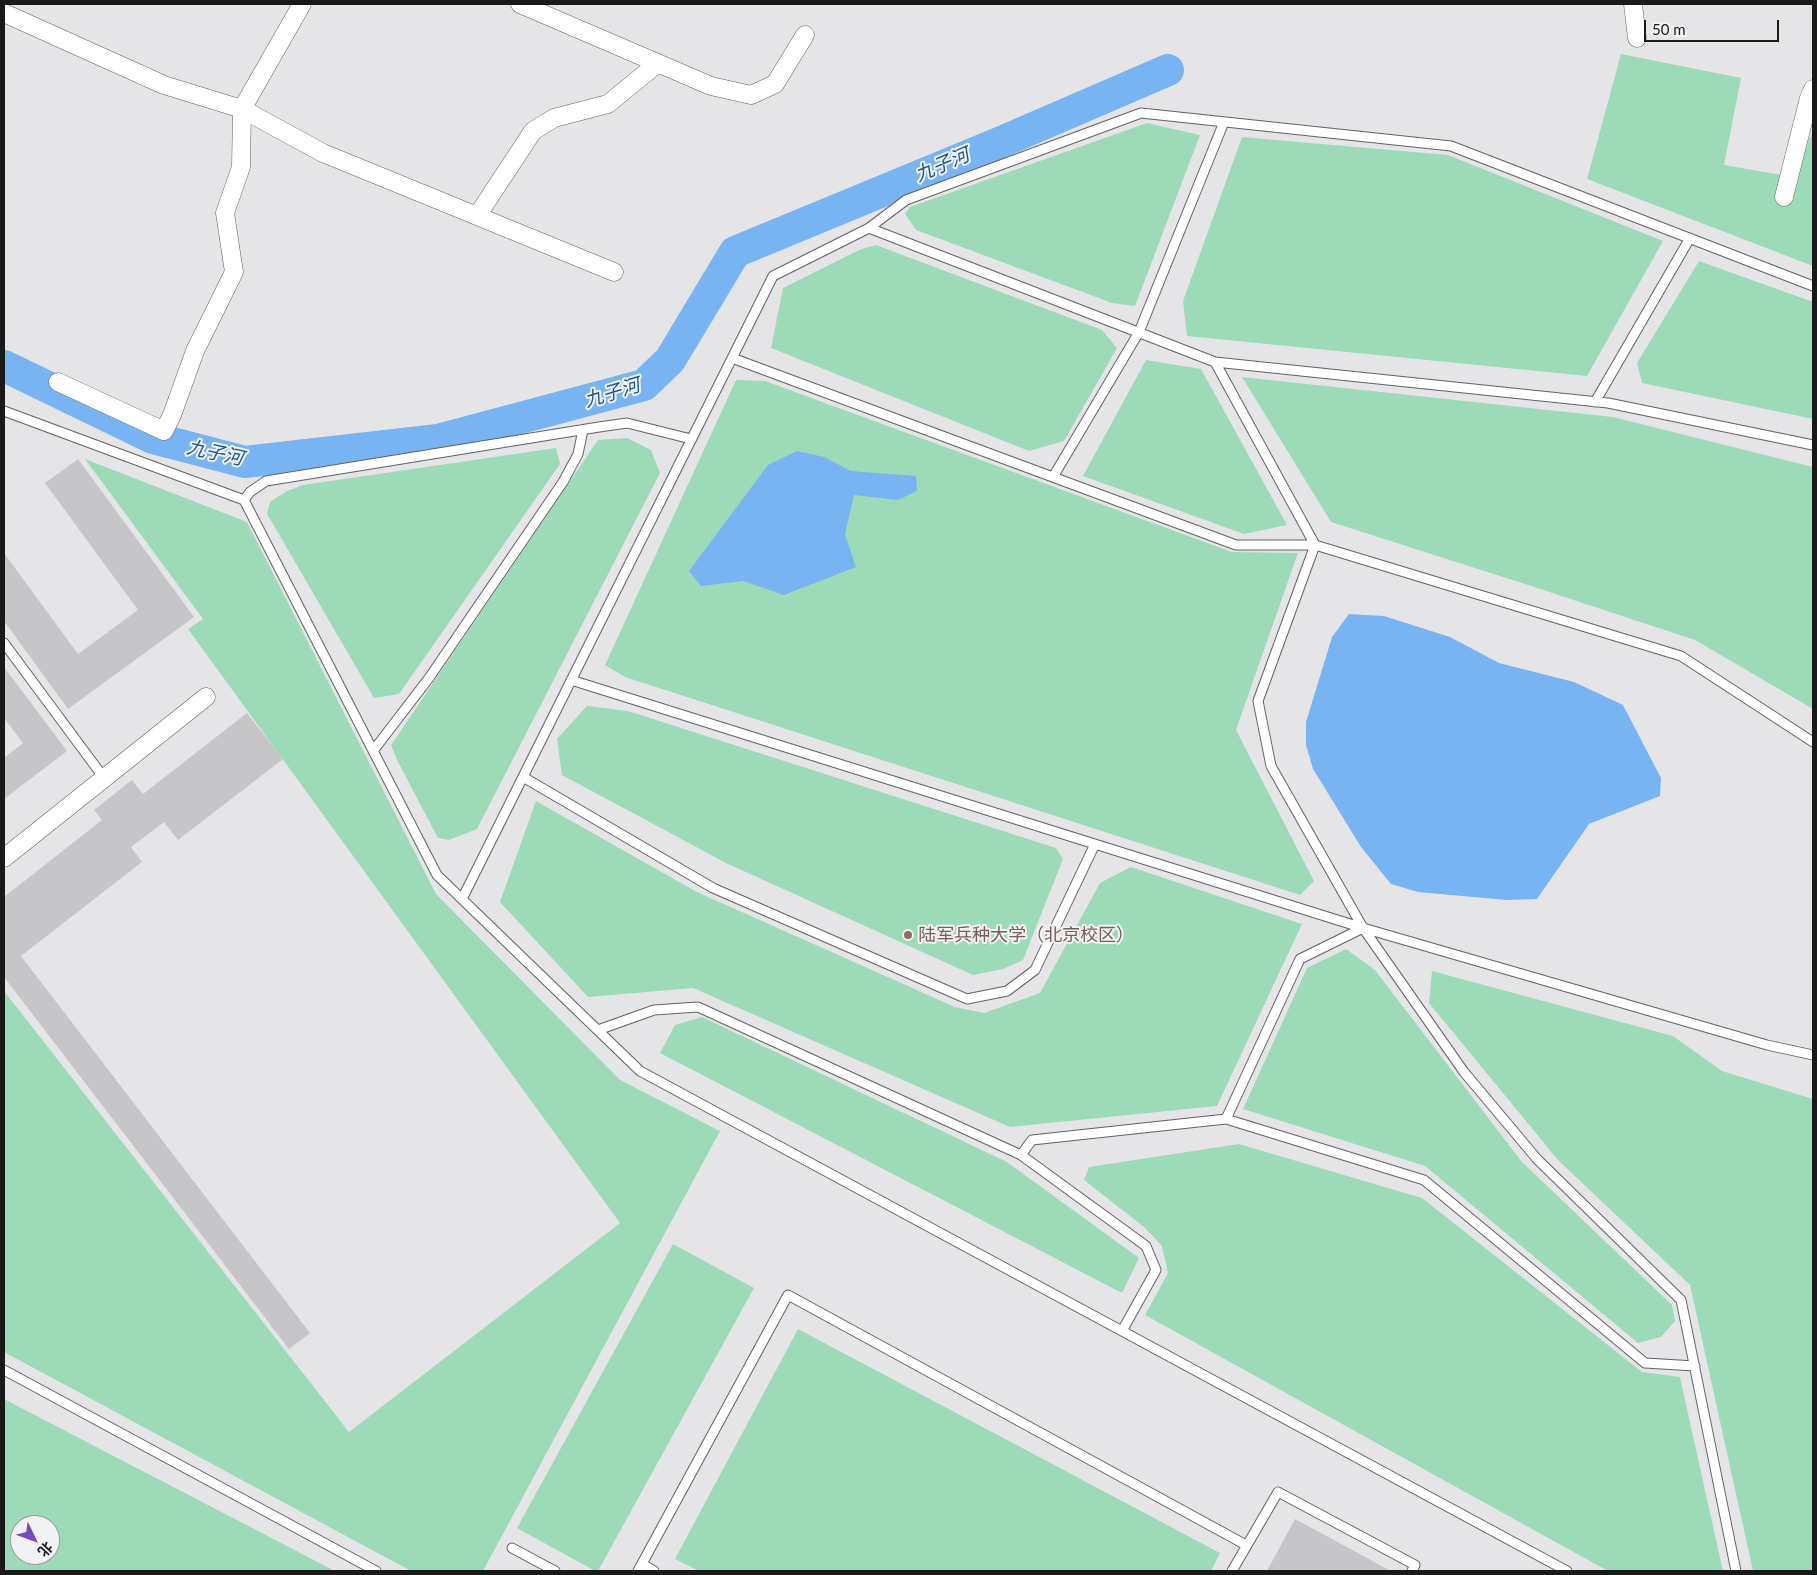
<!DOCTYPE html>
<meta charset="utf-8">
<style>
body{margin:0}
#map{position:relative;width:1817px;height:1575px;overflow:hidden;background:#e5e5e8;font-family:Lato,"Noto Sans SC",sans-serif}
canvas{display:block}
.frame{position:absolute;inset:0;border:5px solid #19191a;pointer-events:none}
.north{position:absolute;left:10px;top:1515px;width:50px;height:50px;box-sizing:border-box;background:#f2f2f5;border:1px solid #9b9b9d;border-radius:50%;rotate:132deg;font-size:14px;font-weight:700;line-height:20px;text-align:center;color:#19191a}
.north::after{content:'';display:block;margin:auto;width:18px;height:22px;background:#734ac3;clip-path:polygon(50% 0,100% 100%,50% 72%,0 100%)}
.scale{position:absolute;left:1644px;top:20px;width:135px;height:22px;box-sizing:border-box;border:2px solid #19191a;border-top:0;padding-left:6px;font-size:15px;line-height:18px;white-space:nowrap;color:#19191a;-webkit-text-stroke:4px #f2f2f5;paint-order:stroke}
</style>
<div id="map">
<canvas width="1817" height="1575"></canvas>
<div class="frame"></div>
<div class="north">北</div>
<div class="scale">50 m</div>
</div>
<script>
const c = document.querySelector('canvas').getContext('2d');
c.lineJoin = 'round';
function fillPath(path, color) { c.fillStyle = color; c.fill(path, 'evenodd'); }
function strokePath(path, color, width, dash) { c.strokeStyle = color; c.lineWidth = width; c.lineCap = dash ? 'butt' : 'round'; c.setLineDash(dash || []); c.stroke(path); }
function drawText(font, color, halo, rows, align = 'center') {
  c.font = font + ' Lato,"Noto Sans SC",sans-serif'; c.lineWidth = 4; c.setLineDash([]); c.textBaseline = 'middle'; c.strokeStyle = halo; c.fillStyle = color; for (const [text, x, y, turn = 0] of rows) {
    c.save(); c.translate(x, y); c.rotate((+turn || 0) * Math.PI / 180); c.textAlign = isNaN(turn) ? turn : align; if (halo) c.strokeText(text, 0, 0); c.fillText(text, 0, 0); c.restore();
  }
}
fillPath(new Path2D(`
 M1621,54L1741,78L1724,165L1788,176L1813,132V266L1587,179Z
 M1147,123L1200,135L1135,306L1112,303L916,230L905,214L910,207Z
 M1242,137L1448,155L1663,241L1587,376L1187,336L1183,301Z
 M876,245L1102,330L1117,348L1064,441L1029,451L771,348L783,288L859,250Z
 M1699,261L1813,302V419L1642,383L1637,363Z
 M1146,360L1201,369L1287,525L1244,534L1083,476Z
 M1242,377L1613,417L1813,467V709L1695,640L1525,584L1331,522Z
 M736,380L765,381L1232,552L1298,553L1236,730L1314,881L1300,895L625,677L605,665Z
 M627,438L651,450L660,473L477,829L449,840L438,838L397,760L391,745L598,440Z
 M556,448L560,464L399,694L374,698L273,524L267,514L270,502L287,491L303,485Z
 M85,459L247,522L436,894L620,1080L720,1131L483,1571H411L4,1352V991L349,1432L620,1223L188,629L203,619Z
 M587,706L628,711L1056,848L1063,859L1023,960L1003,969L973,975L726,863L562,775L557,739Z
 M536,801L697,892L955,1007L984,1013L1040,993L1100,883L1131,867L1302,924L1217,1106L1010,1127L693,988L588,997L500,902Z
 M1346,949L1375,970L1522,1162L1672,1305L1675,1321L1661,1337L1638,1343L1425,1166L1243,1109L1307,968Z
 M1432,971L1673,1036L1722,1071L1813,1099V1571H1753L1690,1285L1558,1160L1429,1003Z
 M702,1017L1007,1162L1139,1258L1122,1293L660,1053L675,1025Z
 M1239,1144L1422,1198L1642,1372L1680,1377L1723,1571H1608L1145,1315L1168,1273L1162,1246L1144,1227L1084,1180L1089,1167Z
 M673,1244L754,1288L598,1571H595L517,1528Z
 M798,1329L1220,1553L1211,1571H699L675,1559Z
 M4,1399L335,1571H4ZM20,1525H50V1555H20Z`), '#9ddbb8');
fillPath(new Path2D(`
 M797,451L824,457L851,471L916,476L917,491L898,500L854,495L845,534L856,567L784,595L743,581L701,586L689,571L768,465Z
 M1349,614L1384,616L1450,637L1499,663L1574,682L1623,705L1661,778L1660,796L1589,824L1537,899L1507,900L1418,892L1391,884L1361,847L1313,769L1306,745V722L1332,637Z`), '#78b4f2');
strokePath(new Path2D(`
 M4,366L153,438L245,462L438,440L644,385L670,360L735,252L999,143L1168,70`), '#78b4f2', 32);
fillPath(new Path2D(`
 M78,459L194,617L68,709L4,621V553L78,654L138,610L45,483Z
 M4,667L67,751L4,799V758L23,743L4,718Z
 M247,713L283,759L178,840L164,822L131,847L142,862L21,956L310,1333L289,1349L4,977V897L102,820L94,810L132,780L143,794Z
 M1295,1519L1391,1571H1267Z`), '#c6c6c9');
const service = new Path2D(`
 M869,228L1215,362L1608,403L1813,445
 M732,358L1236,545H1315L1681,656L1813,742
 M1215,362L1315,545L1258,701L1271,766L1363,928L1464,1072L1537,1159L1681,1300L1736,1571
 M1595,402L1690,238
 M4,411L244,500L437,875L640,1071L1567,1571
 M1053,477L1139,332L1224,122
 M244,500L250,492L266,481L599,427L627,423L691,439
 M4,643L104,778
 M571,680L1363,928L1767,1045L1813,1055
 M373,751L429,678L563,482L578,454L583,430
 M523,777L713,888L967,999L1007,991L1035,970L1095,844
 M462,899L773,276L869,228L906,200L1141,113L1451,146L1813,286
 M598,1030L654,1010L698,1007L1021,1155L1146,1246L1156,1270L1122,1331
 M1226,1119L1300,959L1363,928
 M1021,1155L1032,1140L1226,1119L1424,1180L1645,1363L1695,1366
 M4,1370L376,1571
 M512,1548L555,1571
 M642,1564L654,1571
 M638,1571L788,1295L1246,1545
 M1232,1571L1278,1492L1415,1565L1412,1571`);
const minor = new Path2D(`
 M520,4L711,86L751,95L775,84L805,35
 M1633,4L1637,38
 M4,13L164,85L242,109L323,153L614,272
 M1784,197L1809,98L1813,89
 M477,216L533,131L554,118L608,104L658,63
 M58,382L164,431L172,415L195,351L234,272L225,213L241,167L242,109L302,4
 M4,858L206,697`);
strokePath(service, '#626265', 11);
strokePath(minor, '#626265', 19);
strokePath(service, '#fff', 9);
strokePath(minor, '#fff', 18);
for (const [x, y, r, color] of [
 [908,935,5,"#8d6e63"]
]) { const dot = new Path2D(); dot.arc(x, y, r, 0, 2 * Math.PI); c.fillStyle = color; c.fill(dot); strokePath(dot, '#f2f2f5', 2); }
drawText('18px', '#785e54', '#f2f2f5', [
 ["陆军兵种大学（北京校区）",918,935]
], 'left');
drawText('italic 19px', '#18568f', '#f2f2f5', [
 ["九子河",942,165,-23],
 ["九子河",612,393,-17],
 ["九子河",215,453,12]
]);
</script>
